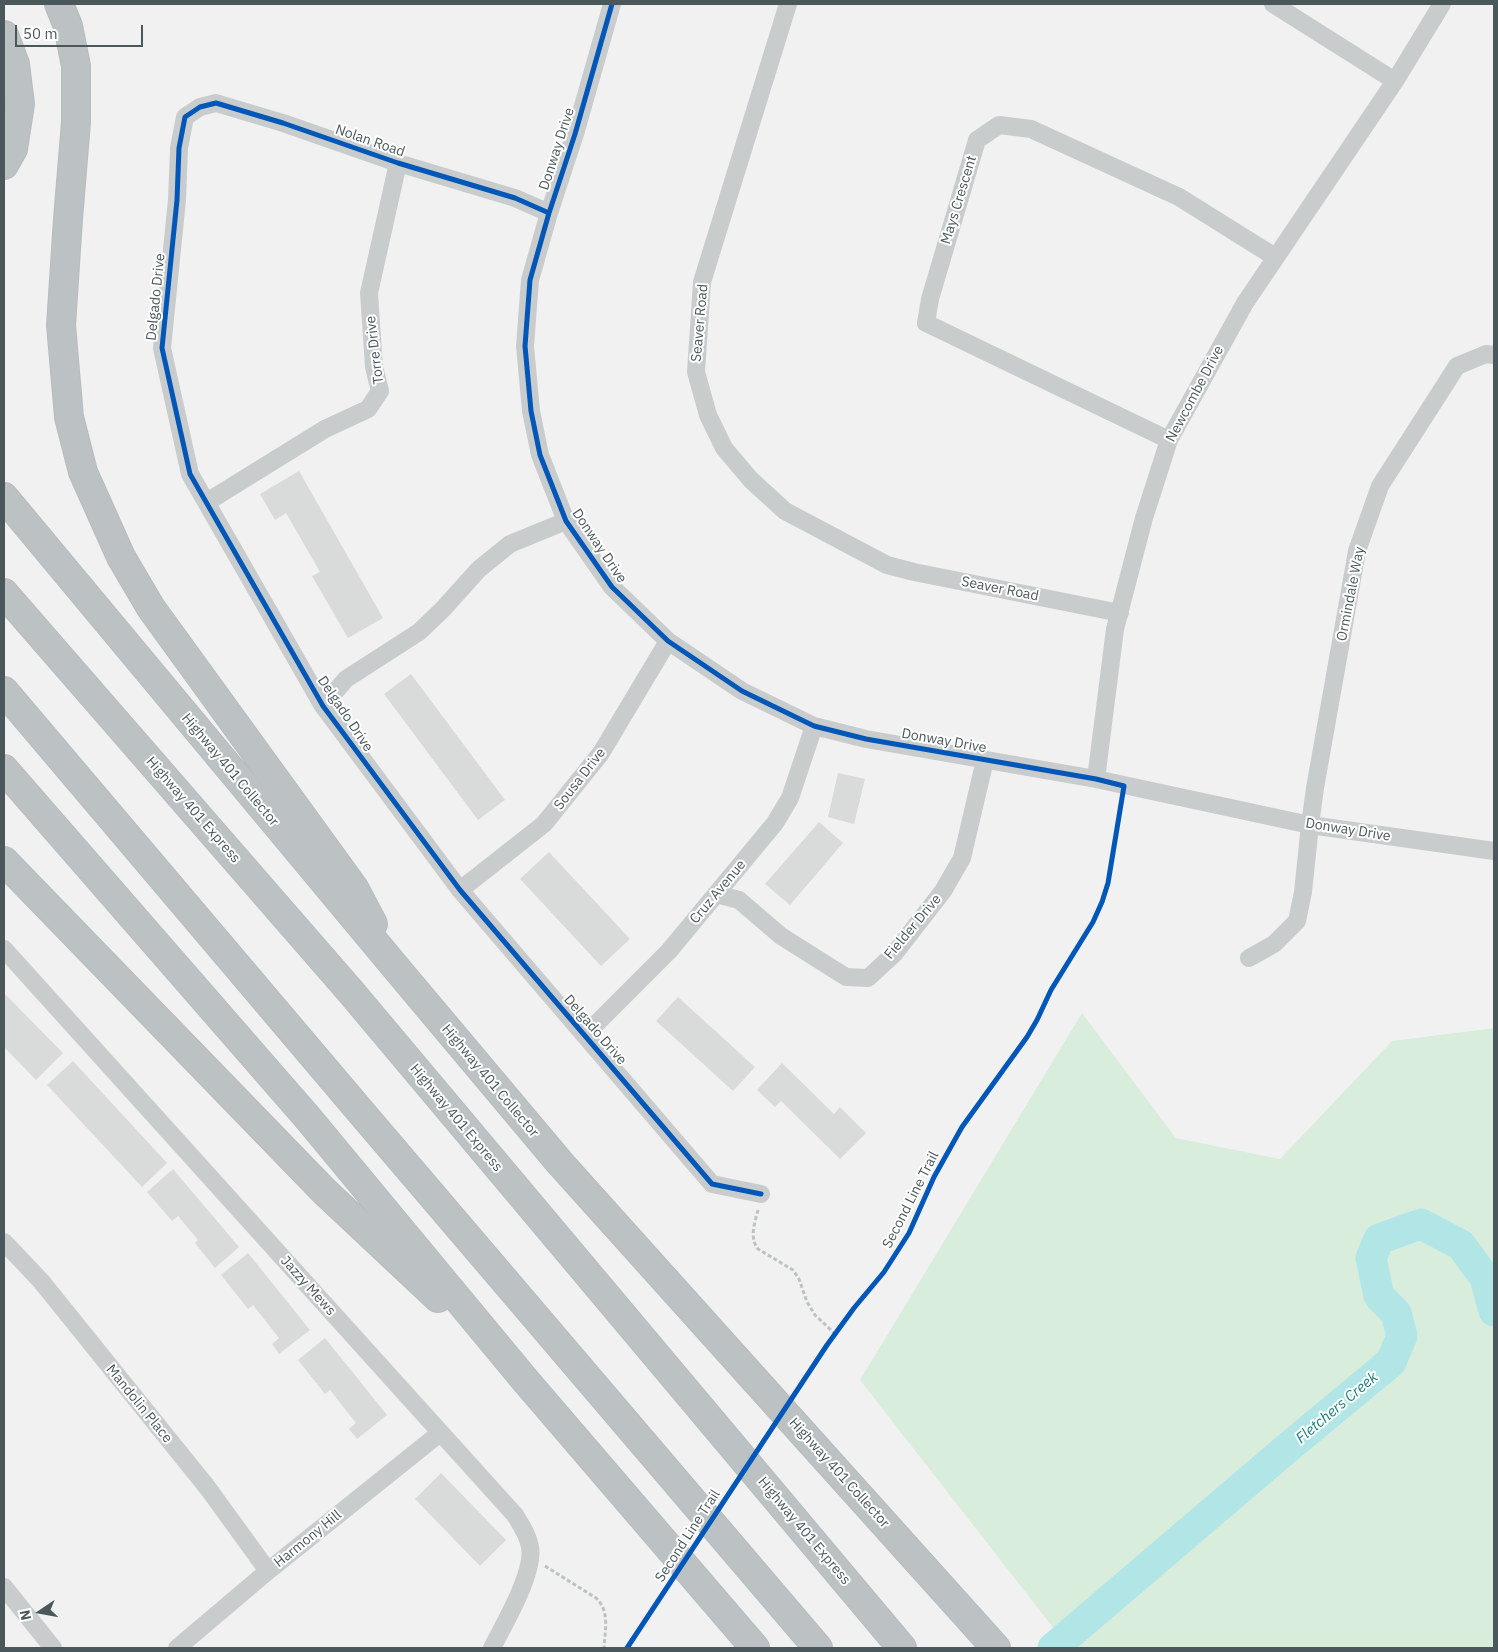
<!DOCTYPE html>
<style>
body{margin:0}
#map{position:relative;width:1498px;height:1652px;overflow:hidden;background:#f2f1f1;font-family:"IBM Plex Sans",sans-serif}
canvas{display:block}
.frame{position:absolute;inset:0;border:5px solid #4a575b;pointer-events:none}
.north{position:absolute;left:15px;top:1587px;width:50px;height:50px;-webkit-text-stroke:4px #fff;paint-order:stroke;rotate:258deg;font-size:14px;font-weight:700;line-height:20px;text-align:center;color:#4a575b}
.north::after{content:'';display:block;margin:auto;width:18px;height:22px;background:#4a575b;clip-path:polygon(50% 0,100% 100%,50% 72%,0 100%)}
.scale{position:absolute;left:15px;top:25px;width:128px;height:22px;box-sizing:border-box;border:2px solid #4a575b;border-top:0;padding-left:6px;font-size:15px;line-height:18px;white-space:nowrap;color:#4a575b;-webkit-text-stroke:4px #fff;paint-order:stroke}
</style>
<div id="map">
<canvas width="1498" height="1652"></canvas>
<div class="frame"></div>
<div class="north">N</div>
<div class="scale">50 m</div>
</div>
<script>
const c = document.querySelector('canvas').getContext('2d');
c.lineJoin = 'round';
function fillPath(path, color) { c.fillStyle = color; c.fill(path, 'evenodd'); }
function strokePath(path, color, width, dash) { c.strokeStyle = color; c.lineWidth = width; c.lineCap = dash ? 'butt' : 'round'; c.setLineDash(dash || []); c.stroke(path); }
function drawText(font, color, halo, rows, align = 'center') {
  c.font = font + ' "IBM Plex Sans",sans-serif'; c.lineWidth = 4; c.setLineDash([]); c.textBaseline = 'middle'; c.strokeStyle = halo; c.fillStyle = color; for (const [text, x, y, turn = 0] of rows) {
    c.save(); c.translate(x, y); c.rotate((+turn || 0) * Math.PI / 180); c.textAlign = isNaN(turn) ? turn : align; if (halo) c.strokeText(text, 0, 0); c.fillText(text, 0, 0); c.restore();
  }
}
fillPath(new Path2D(`
 M1082,1013L1176,1138L1280,1159L1392,1041L1494,1028V1648H1069L860,1380Z`), '#d9eddd');
strokePath(new Path2D(`
 M1053,1648L1285,1450L1391,1362L1402,1336L1396,1313L1379,1296L1371,1258L1379,1239L1421,1224L1461,1245L1485,1278L1494,1311`), '#b2e6e6', 31);
fillPath(new Path2D(`
 M299,471L383,618L348,638L312,576L320,572L286,513L275,520L260,494Z
 M411,674L505,800L478,820L384,694Z
 M838,773L865,779L854,824L828,817Z
 M819,822L843,843L790,905L765,884Z
 M549,852L630,939L601,966L520,879Z
 M6,995L63,1053L36,1080L4,1047V997Z
 M678,997L755,1067L733,1091L656,1021Z
 M73,1061L167,1163L142,1187L47,1085Z
 M782,1063L834,1114L840,1107L866,1133L840,1159L781,1101L775,1107L757,1090Z
 M173,1169L239,1247L215,1268L195,1243L198,1240L178,1216L172,1221L147,1192Z
 M248,1253L310,1330L279,1354L272,1344L279,1338L253,1305L248,1309L221,1275Z
 M325,1338L387,1415L357,1439L349,1429L356,1423L330,1390L325,1394L298,1360Z
 M441,1473L506,1540L480,1566L415,1499Z`), '#d9dada');
const motorway = new Path2D(`
 M59,4L68,26L76,66V122L68,219L61,325L69,417L83,472L121,557L151,608L354,888L373,924
 M4,35L15,64L20,104L13,149L4,165
 M4,497L397,969L560,1163L996,1648
 M4,593L351,992L902,1648
 M4,691C275,1010 545,1331 818,1648
 M4,769L307,1117L525,1380L755,1648
 M4,861L324,1191L438,1298`);
strokePath(motorway, '#b7bcbf', 30);
strokePath(new Path2D(`
 M758,1210C755,1222 749,1238 758,1249L793,1270L799,1279L807,1302L815,1315L835,1334
 M545,1566L596,1598C610,1611 605,1630 604,1648`), '#bac4bf', 3, [4, 2.5]);
strokePath(new Path2D(`
 M612,4L575,134L549,213L530,280L525,346L531,411L540,455L566,521L612,587L668,641L742,691L814,726L866,739L1096,779L1310,825L1494,851
 M788,4L702,282L696,372L708,415L724,448L751,480L785,511L887,565L914,572L1120,613
 M1273,4L1395,81
 M549,213L515,198L398,163L283,123L216,103L200,107L185,117L179,148L177,200L162,348L190,474L323,706L460,890L712,1184L761,1194
 M1169,440L926,323L930,299L977,140L999,125L1031,129L1179,197L1275,257
 M207,502L325,429L368,409L380,391L374,367L369,293L398,163
 M323,706L346,679L419,632L443,609L479,569L510,544L566,521
 M1096,779L1115,629L1144,518L1169,440L1245,303L1395,81L1442,4
 M460,890L544,824L601,753L668,641
 M716,894L739,900L781,936L846,977L868,978L894,954L943,891L962,858L985,760
 M4,949L515,1515C521,1525 528,1535 530,1547C535,1572 504,1624 492,1648
 M1249,958L1274,944L1297,921L1303,892L1310,825L1315,788L1357,551L1380,486L1457,366L1486,354L1494,355
 M585,1035L669,951L775,823L790,798L814,726
 M4,1242L41,1281L207,1487L268,1571
 M4,1587L53,1648
 M177,1648L268,1571L440,1433`), '#c9cccd', 18);
strokePath(motorway, '#bcc1c4', 28);
strokePath(new Path2D(`
 M612,4L575,134L549,213L530,280L525,346L531,411L540,455L566,521L612,587L668,641L742,691L814,726L866,739L1096,779L1124,786L1108,883L1102,902L1093,922L1051,990L1037,1020L1027,1037L962,1127L934,1177L909,1233L884,1272L854,1308L827,1345L627,1648
 M549,213L515,198L398,163L283,123L216,103L200,107L185,117L179,148L177,200L162,348L190,474L323,706L460,890L712,1184L761,1194`), '#0057b8', 5);
drawText('14px', '#4a575b', '#fff', [
 ["Nolan Road",370,141,19],
 ["Donway Drive",557,149,-72],
 ["Mays Crescent",959,200,-73],
 ["Delgado Drive",156,297,-84],
 ["Seaver Road",700,323,-85],
 ["Torre Drive",375,350,-97],
 ["Newcombe Drive",1195,394,-62],
 ["Donway Drive",599,546,56],
 ["Seaver Road",1000,589,11],
 ["Ormindale Way",1351,594,-79],
 ["Delgado Drive",345,714,56],
 ["Donway Drive",944,741,10],
 ["Highway 401 Collector",230,770,50],
 ["Sousa Drive",580,779,-52],
 ["Highway 401 Express",193,810,49],
 ["Donway Drive",1348,830,9],
 ["Cruz Avenue",718,892,-50],
 ["Fielder Drive",913,927,-50],
 ["Delgado Drive",595,1030,49],
 ["Highway 401 Collector",490,1081,50],
 ["Highway 401 Express",456,1118,50],
 ["Second Line Trail",911,1200,-63],
 ["Jazzy Mews",308,1286,48],
 ["Mandolin Place",139,1404,51],
 ["Highway 401 Collector",839,1473,48],
 ["Highway 401 Express",804,1531,50],
 ["Second Line Trail",688,1536,-57],
 ["Harmony Hill",308,1539,-39]
]);
drawText('italic 15px', '#1b7e7f', '#fff', [
 ["Fletchers Creek",1337,1408,-40]
]);
</script>
